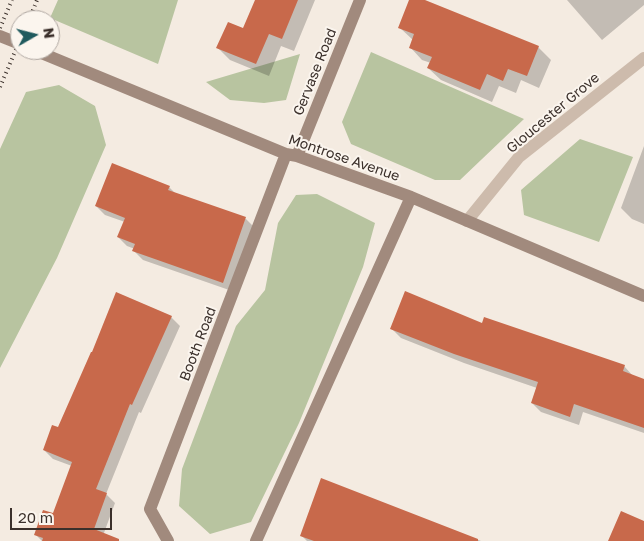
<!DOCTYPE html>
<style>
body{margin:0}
#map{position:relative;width:644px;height:541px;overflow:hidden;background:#f4ebe1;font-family:"Golos Text",sans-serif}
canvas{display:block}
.north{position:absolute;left:10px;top:10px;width:50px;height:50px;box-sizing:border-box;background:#fbf5ee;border:1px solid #aea6a0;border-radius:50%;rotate:82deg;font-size:14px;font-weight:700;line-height:20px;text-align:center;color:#3b302b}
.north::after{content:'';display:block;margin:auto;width:18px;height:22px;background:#1f5a5e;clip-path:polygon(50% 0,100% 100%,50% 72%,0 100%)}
.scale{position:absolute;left:10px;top:508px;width:102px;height:22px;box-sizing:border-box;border:2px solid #3b302b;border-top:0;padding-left:6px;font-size:15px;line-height:18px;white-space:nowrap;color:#3b302b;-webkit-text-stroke:4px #fbf5ee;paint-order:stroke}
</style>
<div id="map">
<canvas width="644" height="541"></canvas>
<div class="north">N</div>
<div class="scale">20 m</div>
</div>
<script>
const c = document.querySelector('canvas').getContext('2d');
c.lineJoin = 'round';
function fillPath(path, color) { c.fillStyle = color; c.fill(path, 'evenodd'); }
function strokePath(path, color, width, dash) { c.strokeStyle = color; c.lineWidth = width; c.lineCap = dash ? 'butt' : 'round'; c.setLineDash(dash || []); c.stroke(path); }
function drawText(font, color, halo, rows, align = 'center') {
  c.font = font + ' "Golos Text",sans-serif'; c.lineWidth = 4; c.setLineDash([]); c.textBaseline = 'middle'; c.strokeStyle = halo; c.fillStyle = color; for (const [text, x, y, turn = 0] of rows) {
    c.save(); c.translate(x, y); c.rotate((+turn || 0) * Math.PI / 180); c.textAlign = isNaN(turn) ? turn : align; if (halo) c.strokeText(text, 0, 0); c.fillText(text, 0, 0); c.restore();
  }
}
fillPath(new Path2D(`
 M58,0H178L158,64L50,18Z
 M371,52L524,119L460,180H435L351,144L342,122Z
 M300,54L286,100L264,103L230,100L206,82Z
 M59,85L95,106L106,145L57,258L0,368V149L26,92Z
 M580,139L633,157L599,242L524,215L521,190Z
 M317,194L375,223L363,267L299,423L251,522L210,534L179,506L182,469L236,326L265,290L278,223L296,195Z`), '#b8c4a0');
fillPath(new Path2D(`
 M256,0H315L294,51L281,46L269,76L230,60L218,48L244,30Z
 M411,0H422L538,47L551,60L539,88L521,80L516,93L499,86L492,102L441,80L428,68L431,63L422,60L410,47L413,40L399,27Z
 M567,0H644V5L602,40Z
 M644,146V224L632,219L621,208Z
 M169,187L176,194L246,219L255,228L232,291L143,260L134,251L135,249L127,246L118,237L125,222L105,215L96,206Z
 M171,317L180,326L141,413L139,412L106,494L115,503L101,541H42L35,534L53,515L72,466L53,459L44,450L58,429Z
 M483,324L624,366L633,376L644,380V433L583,412L579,425L541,412L532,403L537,388L464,363L401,338L392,329Z
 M322,480L481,541H307L301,535Z`), '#0003');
fillPath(new Path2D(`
 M255,0H298L282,39L269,34L256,64L216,48L228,22L243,28Z
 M409,0H425L539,46L527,76L508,69L503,81L487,74L480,90L427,68L432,57L409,48L414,34L398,28Z
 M112,163L170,186L168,190L246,217L223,283L132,251L135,244L117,237L125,218L95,206Z
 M405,291L482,323L484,317L625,365L623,371L644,379V428L574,404L570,417L531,403L538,382L454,354L390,329Z
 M116,292L172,316L132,405L130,404L96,489L107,493L94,529L119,539V541H42L43,538L34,535L43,510L53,513L72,462L43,450L52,425L58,427L91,352H92Z
 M321,478L478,539V541H314L300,536Z
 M621,511L644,521V541H608Z`), '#c8694b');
strokePath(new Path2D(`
 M467,221L519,157L644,58`), '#cdbbac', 12);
strokePath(new Path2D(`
 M0,36L20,44
 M34,50L286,154L297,156L411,197L644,296
 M297,156L360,0
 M168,541L150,509L286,154
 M256,541L411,197`), '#a18a7d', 12);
strokePath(new Path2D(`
 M29,20L37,0
 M0,28L12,0
 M0,87L20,40`), '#3b302b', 4, [1, 4]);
drawText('14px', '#3b302b', '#fbf5ee', [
 ["Gervase Road",315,72,-68],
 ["Gloucester Grove",553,113,-40],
 ["Montrose Avenue",344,158,19],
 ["Booth Road",198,344,-69]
]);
</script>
